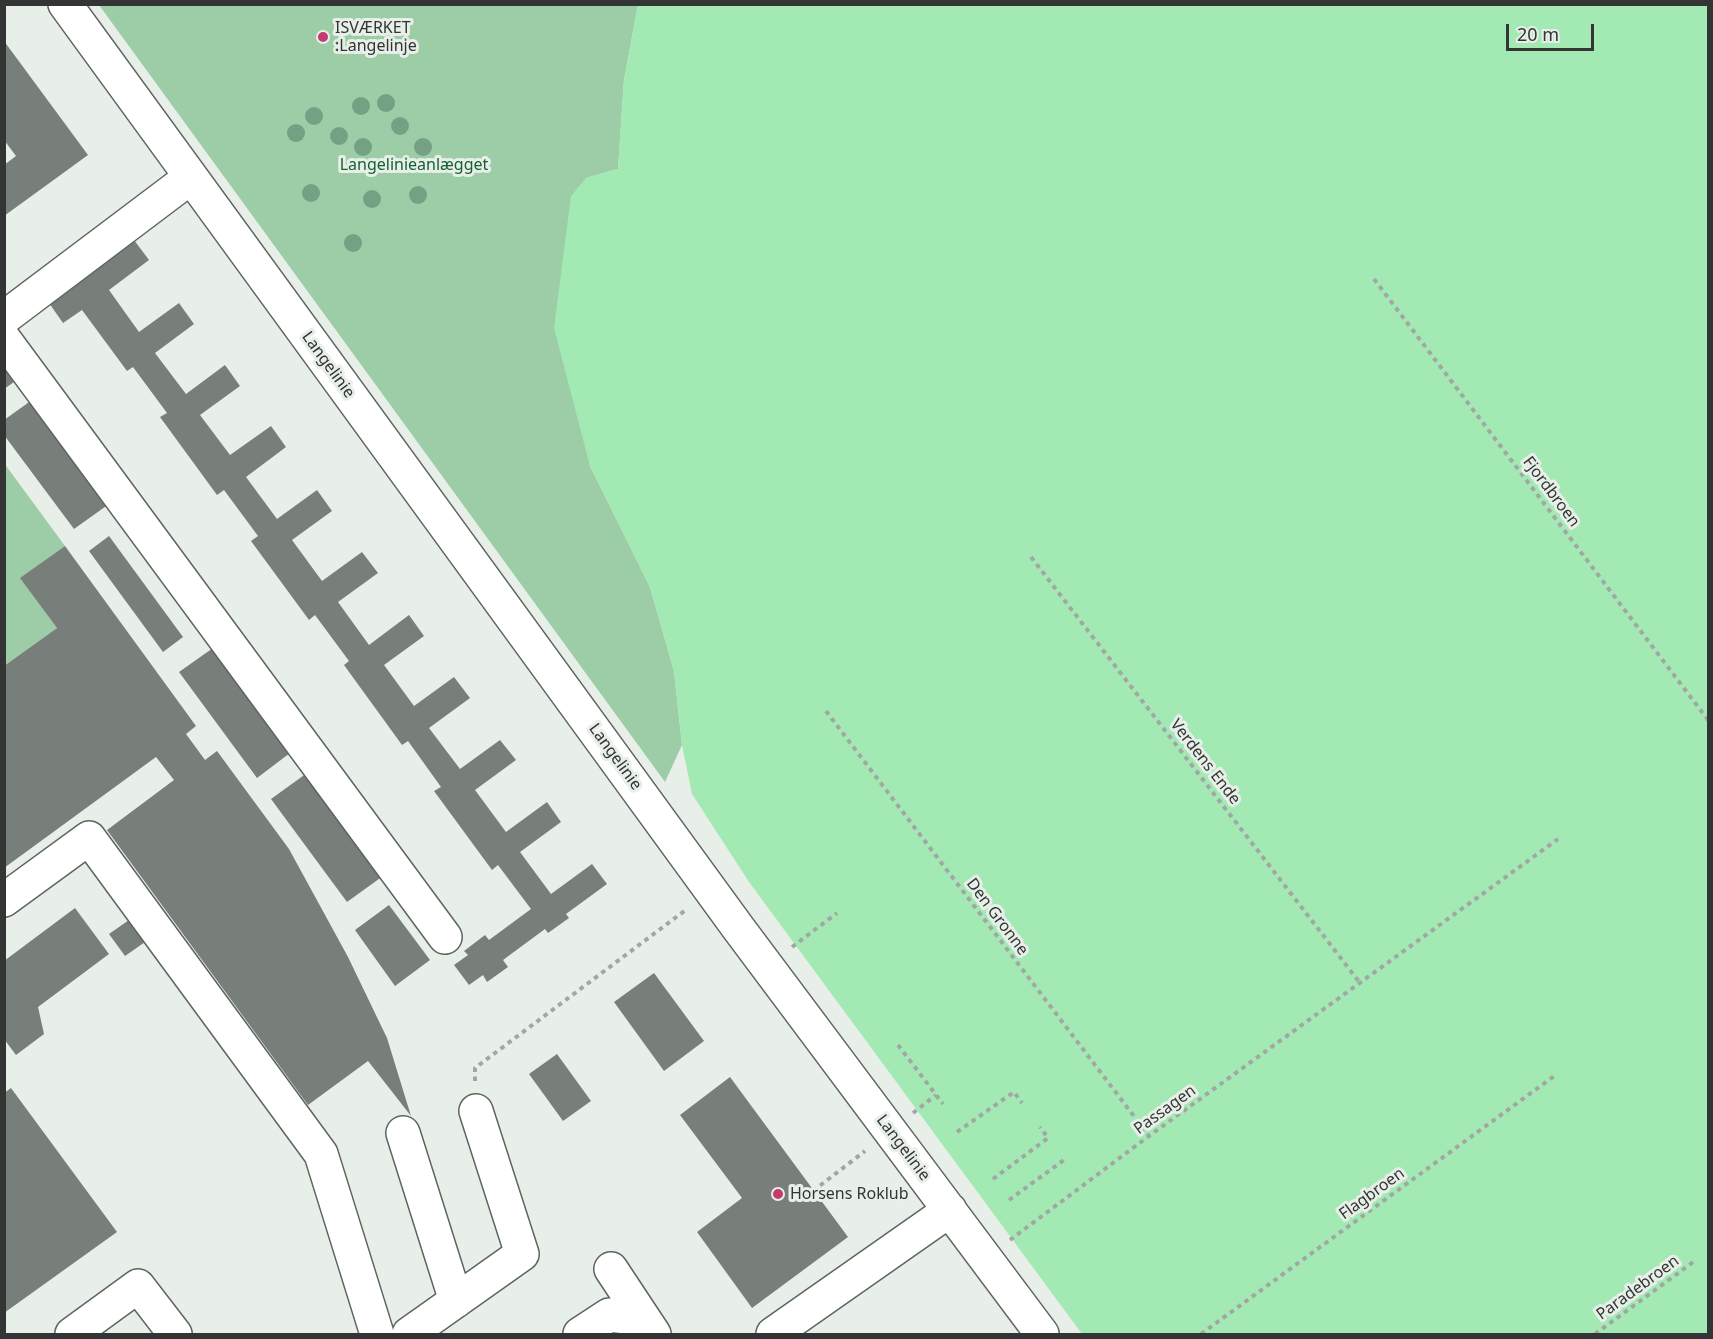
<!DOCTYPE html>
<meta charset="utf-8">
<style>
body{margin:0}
#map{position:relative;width:1713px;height:1339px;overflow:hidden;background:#e8efe9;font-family:"Noto Sans",sans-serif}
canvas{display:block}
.frame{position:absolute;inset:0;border:6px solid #323533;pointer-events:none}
.scale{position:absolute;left:1506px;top:24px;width:88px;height:27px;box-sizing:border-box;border:3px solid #323533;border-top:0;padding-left:8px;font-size:18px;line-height:21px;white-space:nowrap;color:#323533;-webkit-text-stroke:4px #e8efe9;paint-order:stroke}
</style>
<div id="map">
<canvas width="1713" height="1339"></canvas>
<div class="frame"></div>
<div class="scale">20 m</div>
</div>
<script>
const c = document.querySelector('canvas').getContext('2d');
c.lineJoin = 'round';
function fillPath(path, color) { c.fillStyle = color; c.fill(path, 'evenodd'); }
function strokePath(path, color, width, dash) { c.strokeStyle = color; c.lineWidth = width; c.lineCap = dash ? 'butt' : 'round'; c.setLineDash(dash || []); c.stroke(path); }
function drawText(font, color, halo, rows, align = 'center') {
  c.font = font + ' "Noto Sans",sans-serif'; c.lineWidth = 6; c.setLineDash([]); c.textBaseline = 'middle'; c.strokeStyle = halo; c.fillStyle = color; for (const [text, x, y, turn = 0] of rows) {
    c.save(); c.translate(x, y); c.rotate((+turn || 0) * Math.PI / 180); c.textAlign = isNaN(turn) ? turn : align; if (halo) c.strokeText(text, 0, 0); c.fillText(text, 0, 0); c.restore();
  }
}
fillPath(new Path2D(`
 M99,5H638L624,80L618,169L586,178L590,466L650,587L674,671L682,745L665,782Z
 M4,463L65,546L21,578L57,628L4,666Z`), '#9dcda7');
fillPath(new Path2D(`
 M638,5H1708V1334H1082L749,882L692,794L682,745L674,671L650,587L590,466L554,328L571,196L586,178L618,169L624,80Z`), '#a3e9b4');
fillPath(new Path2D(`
 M4,41L88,155L4,216V165L16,156L4,140Z
 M134,240L149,260L109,290L139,332L179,303L194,324L155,353L186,394L225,365L240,386L200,415L230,455L271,426L286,447L246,477L277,519L317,490L332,511L292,540L322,581L362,552L378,573L338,602L369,645L409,615L424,636L384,665L414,706L454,677L470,698L429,728L460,769L500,740L516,760L475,790L506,832L547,802L561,822L520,852L551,894L592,864L607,884L566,914L569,918L548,933L545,929L503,960L508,967L487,982L483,975L469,985L454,965L468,955L464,951L485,935L489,940L531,909L498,865L492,870L434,791L441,787L408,741L402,745L344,665L349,661L315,615L309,620L251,541L258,536L224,490L217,495L160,417L167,413L133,367L127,371L82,310L63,323L49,303Z
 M4,363L17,380L4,389Z
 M32,400L109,504L74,529L4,435V420Z
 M109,536L183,637L163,652L89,551Z
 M65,546L196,726L186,734L205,760L217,751L289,849L348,957L387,1038L411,1116L368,1061L308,1105L107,830L174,780L156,757L4,868V666L57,628L20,578Z
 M213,648L290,753L257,778L179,672Z
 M307,773L383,876L347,902L271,799Z
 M389,905L430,960L395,986L355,930Z
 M75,908L109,954L38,1007L44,1034L16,1055L4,1039V961Z
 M139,913L155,935L125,956L109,934Z
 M654,973L704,1041L664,1071L614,1002Z
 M557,1054L591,1101L563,1121L529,1074Z
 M730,1077L848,1237L752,1308L697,1232L742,1198L680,1115Z
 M11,1088L117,1232L4,1313V1093Z`), '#787e79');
const minor = new Path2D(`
 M65,4L739,929L1042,1334
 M4,318L191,177
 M4,339L445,937
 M4,900L89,838L321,1154L377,1334
 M403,1133L456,1301
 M611,1269L654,1334
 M72,1334L138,1286L175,1334
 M409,1334L522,1254L476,1111
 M580,1334L609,1315L644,1319
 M773,1334L950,1210`);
strokePath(minor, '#5e6460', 36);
strokePath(new Path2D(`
 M1374,279L1708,720
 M1031,557L1360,983
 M826,711L1149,1136
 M792,947L837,913
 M898,1045L943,1104
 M475,1081V1068L687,909
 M913,1113L936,1095
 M957,1132L1014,1092L1022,1103
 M993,1179L1048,1138L1040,1127
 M813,1191L865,1151
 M1009,1200L1064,1160
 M1010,1240L1149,1136L1558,839
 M1201,1334L1557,1074
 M1595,1334L1696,1260`), '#a2a7a3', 4, [4.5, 4.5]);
strokePath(minor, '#fff', 33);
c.fillStyle = '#74a184';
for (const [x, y] of [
 [386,103],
 [361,106],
 [314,116],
 [400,126],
 [296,133],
 [339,136],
 [363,147],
 [423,147],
 [311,193],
 [418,195],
 [372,199],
 [353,243]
]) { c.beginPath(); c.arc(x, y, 9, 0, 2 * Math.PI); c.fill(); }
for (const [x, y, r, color] of [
 [323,37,6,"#c53a70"],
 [778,1194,6,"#c53a70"]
]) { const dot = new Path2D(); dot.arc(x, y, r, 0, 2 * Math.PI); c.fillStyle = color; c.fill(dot); strokePath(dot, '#e8efe9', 2); }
drawText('16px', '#323533', '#e8efe9', [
 ["ISVÆRKET",335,28],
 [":Langelinje",335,46],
 ["Horsens Roklub",790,1194]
], 'left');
drawText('16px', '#156131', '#e8efe9', [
 ["Langelinieanlægget",414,165]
]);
drawText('16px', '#323533', '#e8efe9', [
 ["Langelinie",328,365,54],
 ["Fjordbroen",1551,492,53],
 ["Langelinie",615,757,54],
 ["Verdens Ende",1205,762,52],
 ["Den Gronne",997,917,53],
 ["Passagen",1165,1110,-36],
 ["Langelinie",903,1148,53],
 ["Flagbroen",1372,1194,-36],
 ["Paradebroen",1638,1288,-36]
]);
</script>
